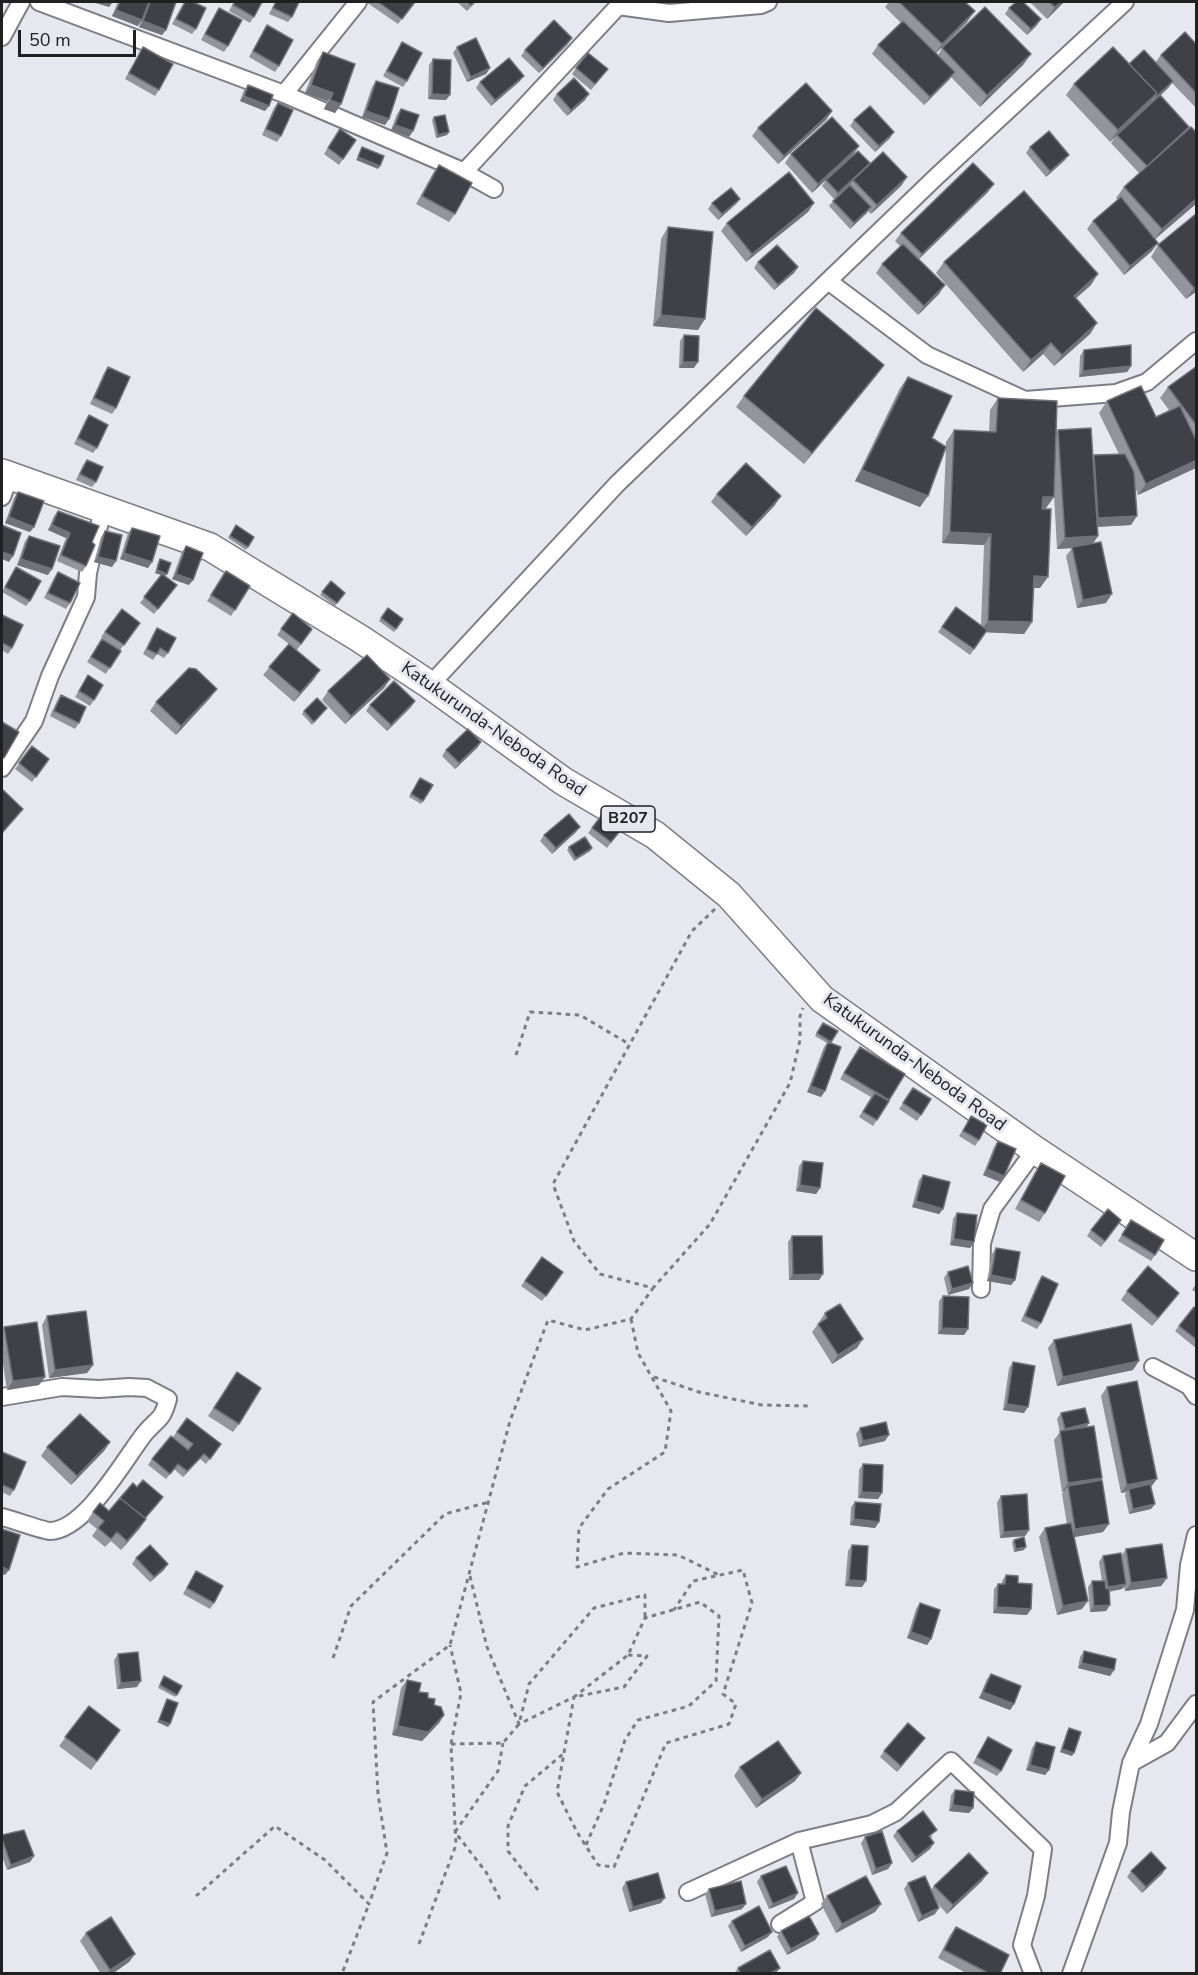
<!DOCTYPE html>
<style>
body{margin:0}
#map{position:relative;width:1198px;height:1975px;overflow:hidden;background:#e7e7f0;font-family:"Nunito Sans",sans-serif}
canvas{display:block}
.frame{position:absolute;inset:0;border:3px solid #202023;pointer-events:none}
.scale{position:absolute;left:18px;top:30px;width:118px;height:27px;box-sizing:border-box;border:3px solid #202023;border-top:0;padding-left:8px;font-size:18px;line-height:21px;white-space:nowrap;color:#202023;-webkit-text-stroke:4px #e7e7f0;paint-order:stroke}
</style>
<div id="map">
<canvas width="1198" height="1975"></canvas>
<div class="frame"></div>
<div class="scale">50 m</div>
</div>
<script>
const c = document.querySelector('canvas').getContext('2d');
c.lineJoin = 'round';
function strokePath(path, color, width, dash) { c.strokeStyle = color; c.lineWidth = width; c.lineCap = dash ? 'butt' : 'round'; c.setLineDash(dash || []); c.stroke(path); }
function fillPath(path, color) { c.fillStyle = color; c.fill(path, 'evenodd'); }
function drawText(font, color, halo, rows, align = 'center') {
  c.font = font + ' "Nunito Sans",sans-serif'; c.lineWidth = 6; c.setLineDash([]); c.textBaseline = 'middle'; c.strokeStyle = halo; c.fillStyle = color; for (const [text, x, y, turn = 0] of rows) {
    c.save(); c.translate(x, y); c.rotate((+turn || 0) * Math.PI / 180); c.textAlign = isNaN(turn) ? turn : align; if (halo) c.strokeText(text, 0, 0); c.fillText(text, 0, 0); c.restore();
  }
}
const minor = new Path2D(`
 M39,2L284,94L460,170L494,189
 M618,6L669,13L761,5L768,2
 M2,37L21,2
 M284,94L358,2
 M464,172L622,2
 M828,281L927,355L1025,400L1116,393L1147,382L1196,341
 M2,497L10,476
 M430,685L617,484L936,177L1125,2
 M2,768L34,721L50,676L86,597L88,573L103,509
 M981,1289L982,1243L992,1209L1035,1150
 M1153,1367L1189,1386L1196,1396
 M2,1397L62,1387L99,1389L129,1387L147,1388L168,1399C162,1421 159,1417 145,1433C125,1458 86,1530 50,1531C44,1531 11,1519 2,1517
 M1131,1763L1167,1743L1196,1704
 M688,1892L799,1841L872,1824L896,1812L951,1761L1043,1849L1036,1896L1022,1945L1033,1974
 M780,1924L815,1902L799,1841
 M1071,1974L1118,1843L1121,1812L1131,1763L1149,1724L1185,1610L1189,1565L1196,1535`);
const primary = new Path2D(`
 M2,473L210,547L359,638L430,685L563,781L655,835L729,895L822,999L1035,1150L1196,1257`);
strokePath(minor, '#7d7d85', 20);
strokePath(primary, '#7d7d85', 30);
strokePath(new Path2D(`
 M715,909L692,931L553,1184L574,1241L600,1274L653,1288L710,1224L790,1083L800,1040V1016L803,1008
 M516,1055L530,1012L580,1015L629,1044
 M631,1319L638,1353L671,1411L665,1452L608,1489L579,1528L577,1567L624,1553L678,1555L719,1575
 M654,1377L699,1392L762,1405L810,1406
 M470,1576L487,1647L519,1724L574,1697L557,1792L577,1832L598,1865L614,1867L666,1743L729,1724L736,1704L723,1694L752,1603L743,1570L693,1581L674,1610
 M628,1655L647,1656L624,1687L574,1697Z
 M333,1658L351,1606L445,1514L489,1502
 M451,1744L503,1743L519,1724L529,1684L594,1608L645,1595V1618
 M586,1845L604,1804L625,1740L638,1720L689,1706L716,1681L719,1616L700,1602L645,1618L628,1655
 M538,1890L508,1851V1826L525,1786L563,1754
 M196,1896L275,1826L325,1860L369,1904L387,1853L378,1794L373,1702L450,1645L510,1421L548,1320L585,1330L631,1319L653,1288
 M500,1899L486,1872L455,1832L498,1771L503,1743
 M419,1944L456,1845L451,1744L461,1693L450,1645
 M343,1971L369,1904`), '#7d7d83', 3, [4.5, 4.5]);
strokePath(minor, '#fff', 16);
strokePath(primary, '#fff', 27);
fillPath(new Path2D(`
 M118,2H176L162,35L139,27L142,19L138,26L112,16Z
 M184,2H193L196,29L192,34L172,24Z
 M234,2H262L250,23L229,11Z
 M275,2H299L292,17L288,22L269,14Z
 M366,2H415L398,24Z
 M457,2H476L467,11Z
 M889,2H965L967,22L936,53L938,55L942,48L1031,54L1023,65L980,107L951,77L924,105L872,54L878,45L901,23L885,7Z
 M1030,2H1064L1047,19Z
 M219,8L228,46L224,52L201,40Z
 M1009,8L1041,19L1037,25L1027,35L1005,14Z
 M267,25L279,66L275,72L249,57Z
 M402,42L407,81L403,87L383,76Z
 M568,44L539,73L521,56L525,50Z
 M1197,45V109L1172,83L1169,87L1160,96L1185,133H1197V203L1155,239L1152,251L1124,275L1087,229L1093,221L1118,200L1116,198L1124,187L1139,173L1111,143L1117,135L1151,103L1110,142L1066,95L1074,84L1129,64L1155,63L1161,55Z
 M143,47L159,90L155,96L125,79Z
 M457,47L490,68L486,74L467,82L453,53Z
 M323,52L341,104L335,113L324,109L327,101L305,93L317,61Z
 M433,59L446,100L428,99L429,65Z
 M576,68L604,74L591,90L572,74Z
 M376,81L389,119L385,125L362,117L372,87Z
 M520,81L491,106L476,88L480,82Z
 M248,85L265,111L240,101L244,90Z
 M557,94H589L585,100L567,116L553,100Z
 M278,103L281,136L277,142L262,135L274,108Z
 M401,109L409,137L391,130L397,114Z
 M832,111L826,120L778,164L752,136L758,128Z
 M434,117L449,132L447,135L436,138L432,120Z
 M854,120L890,138L875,152L850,126Z
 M340,129L356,140L339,165L324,154Z
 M859,146L812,193L785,163L791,154Z
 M1030,147L1065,160L1046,177L1026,153Z
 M870,163L907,177L901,186L871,214L868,211L850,229L829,206L833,201L851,183L834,199L822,186L826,180Z
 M439,165L455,214L449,222L416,204L433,173Z
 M988,192L918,259L939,294L918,315L876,273L882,264L900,246L895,241L901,233Z
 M740,199L736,204L718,220L708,209L712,203Z
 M814,203L808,212L746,262L721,231L727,223Z
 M1197,213V291L1186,299L1151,257L1158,245Z
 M668,227L698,330L653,326L661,239Z
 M758,262L798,267L794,273L774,290L754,268Z
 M944,262L1091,285L1076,298L1097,323L1090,334L1054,366L1043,354L1023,372L936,273Z
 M684,335L694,368H679L680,341Z
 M1084,350L1131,366L1127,372L1079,377L1080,356Z
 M884,365L876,376L804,464L736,407L744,396Z
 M1197,366V467L1138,495L1136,489L1131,525L1098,527V536L1093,544L1106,603L1077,608L1066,556L1072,548L1057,549L1054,495L1046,508L1040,588H1034L1032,622L1024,634L986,632L970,655L938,632L956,607L981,625L984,545L942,543L946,449L920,507L855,481L900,388L908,377L932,438L946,447V442L954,430L989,432L990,410L998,398L1056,433L1058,430L1093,457L1094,455L1119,454L1099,413L1107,401L1156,417L1169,410L1160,398L1168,387Z
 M108,367L116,408L112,414L90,404L104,373Z
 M89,415L97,448L93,453L74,444L85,421Z
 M87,460L96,482L92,487L76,480L83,465Z
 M18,492L30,532L5,523L14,498Z
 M717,494L775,505L746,536L711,502Z
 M58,511L92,542L86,566L82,572L57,561L66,538L48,530L54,516Z
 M236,525L254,537L246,550L228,538Z
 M132,528L152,562L148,568L120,559L128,533Z
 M105,531L112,567L94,562L101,537Z
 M29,536L48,575L17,565L25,541Z
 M186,546L189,585L172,579L182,552Z
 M160,559L165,576L173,591L154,614L140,603L161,575L155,573L158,562Z
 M16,567L30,601L26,606L2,592Z
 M226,571L250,586L231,616L207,601Z
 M58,572L70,603L66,609L44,598L54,578Z
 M331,581L345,593L335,606L320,595Z
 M388,608L403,619L394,632L379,621Z
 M122,609L140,623L120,650L106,674L87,662L102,639L110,644L101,637Z
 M293,613L312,629L297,650L314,679L294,702L263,675L289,644L277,635Z
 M2,615L12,648L8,654L2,650Z
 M157,628L168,653L164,658L157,654L153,660L143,654L153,634Z
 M88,675L94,700L90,706L75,697Z
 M390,679L384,688L345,724L322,700L328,691Z
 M61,695L79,723L75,729L50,716L57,701Z
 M211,697L176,735L150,711L156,702Z
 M415,701L411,707L387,731L366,711L370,705Z
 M327,708L312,725L302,714L304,711Z
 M481,742L477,748L455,769L442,756L446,750Z
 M32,746L49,759L32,782L15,769Z
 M420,778L433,785L421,804L409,797Z
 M601,816L620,831L607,848L588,833Z
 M576,832L552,854L540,841L544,835Z
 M569,847L592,848L590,851L574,861L567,850Z
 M823,1023L838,1031L831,1043L825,1091L821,1097L807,1092L824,1047L827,1043L815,1036Z
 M860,1047L905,1074L873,1126L859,1117L871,1097L840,1079Z
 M913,1088L931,1099L917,1121L899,1109Z
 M971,1116L979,1140L975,1146L959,1136Z
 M998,1141L1004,1176L1000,1182L983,1175L994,1147Z
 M803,1161L820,1188L816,1194L796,1191L799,1166Z
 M1041,1163L1045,1213L1039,1222L1015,1209L1035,1172Z
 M923,1175L943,1209L939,1214L912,1207L919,1180Z
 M957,1213L974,1242L970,1248L950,1245L953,1219Z
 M1131,1220L1155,1255L1151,1261L1118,1241Z
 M1117,1226L1101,1247L1087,1236L1091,1230Z
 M792,1236L823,1274L819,1280H789L788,1242Z
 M996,1248L1015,1280L1011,1285L987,1281L992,1254Z
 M542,1257L563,1272L542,1301L521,1286Z
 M948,1272L973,1283L969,1289L948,1295L944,1278Z
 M1042,1276L1041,1323L1037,1329L1021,1321L1038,1282Z
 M1197,1282V1293L1192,1290Z
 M1127,1291L1179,1293L1152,1326L1121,1300Z
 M943,1296L968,1329L964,1335L938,1334L939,1301Z
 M1197,1309V1349L1175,1331L1179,1326Z
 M825,1313L857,1348L832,1364L812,1332L819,1323V1322Z
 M47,1316L93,1365L87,1373L49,1378L42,1325Z
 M4,1327L45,1377L39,1385L7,1390L2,1357V1331Z
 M1054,1340L1133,1370L1057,1386L1048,1348Z
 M1013,1362L1024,1413L1003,1410L1009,1368Z
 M237,1372L239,1424L233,1432L208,1416Z
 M1107,1387L1151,1487L1155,1504L1151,1509L1129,1514L1125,1495L1126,1492L1121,1493L1101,1396Z
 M1061,1413L1089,1423L1086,1427L1102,1478L1100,1481L1103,1532L1074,1537L1082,1609L1057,1615L1039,1537L1045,1528L1067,1524L1062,1494L1064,1491L1062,1492L1054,1440L1060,1432L1057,1419Z
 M187,1418L221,1444L206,1464L200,1459L183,1477L174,1469L166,1479L148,1465L152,1459L173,1437Z
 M860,1428L885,1441L859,1447L856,1434Z
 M110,1442L104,1451L71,1485L41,1456L47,1447Z
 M2,1452L14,1490L10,1496L2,1492Z
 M863,1464L882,1493L878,1499L858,1498L859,1470Z
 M1001,1496L1029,1530L1025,1536L1000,1538L997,1502Z
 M855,1502L879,1522L875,1528L850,1525L851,1507Z
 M159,1503L145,1519L140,1528L121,1550L111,1541L105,1547L92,1536L97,1529L87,1521L93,1512L109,1511Z
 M1014,1540L1024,1550L1014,1552L1012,1542Z
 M852,1545L862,1587L845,1586L848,1551Z
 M1126,1549L1167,1578L1161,1586L1125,1591L1124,1587L1122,1589L1109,1592L1110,1605L1106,1611L1090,1612L1088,1587L1092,1581H1102L1099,1562L1103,1556H1121Z
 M136,1558L164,1570L150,1582L132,1564Z
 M196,1571L214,1603L210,1609L183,1594Z
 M1006,1575L1018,1583L1031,1609L1027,1615L993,1613L994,1589L998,1584H1002V1581Z
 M920,1603L931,1639L927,1645L907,1638L916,1609Z
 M1084,1651L1114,1670L1110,1676L1078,1668L1080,1657Z
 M118,1654L137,1687L117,1689L114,1660Z
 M991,1674L1014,1704L1010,1710L979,1698L987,1679Z
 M162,1679L182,1686L175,1697L158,1688Z
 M407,1680L444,1715L439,1723L422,1741L392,1735L401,1688Z
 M89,1706L120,1730L91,1770L59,1746Z
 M1069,1728L1072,1756L1060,1752L1067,1731Z
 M988,1737L1001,1771L997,1776L973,1763Z
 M925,1738L897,1772L880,1757L884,1751Z
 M1036,1742L1049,1770L1045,1775L1026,1770L1032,1748Z
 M740,1767L801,1773L795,1781L756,1808L734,1776Z
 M955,1790L973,1808L969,1813L949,1811L951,1795Z
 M897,1831L933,1836L930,1838L934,1843L930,1849L912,1863L893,1836Z
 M2,1835L34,1856L30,1862L7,1870L2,1856Z
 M865,1837L892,1863L888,1869L872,1875L861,1843Z
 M1166,1868L1162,1874L1142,1893L1127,1877L1131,1871Z
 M761,1876L794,1899L769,1909L757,1882Z
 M982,1881L947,1914L937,1903L935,1914L918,1922L904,1889L908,1883L931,1890L934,1886Z
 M626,1882L661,1903L629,1912L622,1888Z
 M709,1889L742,1909L711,1917L705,1894Z
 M827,1896L881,1904L875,1912L836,1933L821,1904Z
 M732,1921L768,1937L741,1952L728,1926Z
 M956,1927L1000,1974H968L938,1958L950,1935Z
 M781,1931L819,1934L815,1940L787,1955L777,1937Z
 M86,1933L135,1954L129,1962L112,1974H101L80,1941Z
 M738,1968L776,1973L734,1974Z`), '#94949c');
fillPath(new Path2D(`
 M92,2H113L109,7Z
 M1061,2H1064L1047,19L1055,7Z
 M116,10L142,20L138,26L112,16Z
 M975,11L967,22L934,55L942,44Z
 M1041,19L1037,25L1027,35L1031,29Z
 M143,21L166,30L162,35L139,27Z
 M572,38L568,44L539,73L543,68Z
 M1031,54L1023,65L980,107L987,95Z
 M490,68L486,74L467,82L471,77Z
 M955,72L949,80L924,105L930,97Z
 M524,76L520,81L491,106L495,100Z
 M1173,81L1169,87L1151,104L1155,98Z
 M311,85L333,93L327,101L305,93Z
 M1157,93L1149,105L1110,142L1118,130Z
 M432,94L450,95L446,100L428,99Z
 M589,94L585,100L567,116L571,110Z
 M244,96L269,106L265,111L240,101Z
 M330,100L341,104L335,113L324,109Z
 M366,111L389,119L385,125L362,117Z
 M832,111L826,120L778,164L784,156Z
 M395,125L413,131L409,137L391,130Z
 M1189,127L1183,135L1147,166Z
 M449,132L447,135L436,138L438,135Z
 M894,132L890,138L875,152L879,146Z
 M859,146L853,155L812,193L818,184Z
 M1069,155L1065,160L1046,177L1050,171Z
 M358,157L380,166L378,169L356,160Z
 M870,163L851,183L834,199L838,193Z
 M907,177L901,186L871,214L877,205Z
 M994,184L988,192L916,262L922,254Z
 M1197,198V203L1154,240L1162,229Z
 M740,199L736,204L718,220L722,214Z
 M814,203L808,212L746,262L752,254Z
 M871,207L867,213L850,229L854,223Z
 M1158,243L1152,251L1124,275L1130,266Z
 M798,267L794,273L774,290L778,285Z
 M1098,274L1091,285L1066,307L1074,296Z
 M945,285L939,294L918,315L924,306Z
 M1197,286V291L1186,299L1194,288Z
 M661,315L705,319L698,330L653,326Z
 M1097,323L1090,334L1054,366L1062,355Z
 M1051,343L1043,354L1023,372L1031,360Z
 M683,362H698L694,368H679Z
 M884,365L876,376L804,464L812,453Z
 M1131,366L1127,372L1079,377L1083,371Z
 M1197,460L1196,468L1138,495L1146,484Z
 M862,470L928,496L920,507L855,481Z
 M781,496L775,505L746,536L752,527Z
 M1043,497H1054L1046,508H1035Z
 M1137,516L1131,525L1092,527L1098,518Z
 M9,517L34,527L30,532L5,523Z
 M52,525L70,533L66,538L48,530Z
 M950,532L991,534L984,545L942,543Z
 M1098,536L1090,547L1057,549L1065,538Z
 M2,552L13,556L9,562L2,559Z
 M124,553L152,562L148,568L120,559Z
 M98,557L116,561L112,567L94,562Z
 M21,559L52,569L48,575L17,565Z
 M157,570L167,574L165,576L155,573Z
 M176,574L193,580L189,585L172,579Z
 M1034,576L1048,577L1040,588H1026Z
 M1112,594L1106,603L1077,608L1083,600Z
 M988,621L1032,622L1024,634L980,632Z
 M320,670L314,679L294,702L300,693Z
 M390,679L384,688L345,724L351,716Z
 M217,689L211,697L176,735L181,726Z
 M415,701L411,707L387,731L391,725Z
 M481,742L477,748L455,769L459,763Z
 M580,827L576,832L552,854L556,848Z
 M592,848L590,851L574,861L576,858Z
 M811,1086L825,1091L821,1097L807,1092Z
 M987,1169L1004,1176L1000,1182L983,1175Z
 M800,1185L820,1188L816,1194L796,1191Z
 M916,1201L943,1209L939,1214L912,1207Z
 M954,1239L974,1242L970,1248L950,1245Z
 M823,1274L819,1280H789L793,1275Z
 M991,1275L1015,1280L1011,1285L987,1281Z
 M973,1283L969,1289L948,1295L952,1289Z
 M1179,1293L1173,1301L1152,1326L1158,1318Z
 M942,1328L968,1329L964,1335L938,1334Z
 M863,1339L857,1348L832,1364L838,1355Z
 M1139,1361L1133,1370L1057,1386L1063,1377Z
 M93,1365L87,1373L49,1378L55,1370Z
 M45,1377L39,1385L7,1390L13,1381Z
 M1007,1404L1028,1407L1024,1413L1003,1410Z
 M1089,1423L1085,1429L1061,1434L1065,1429Z
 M889,1435L885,1441L859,1447L863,1441Z
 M110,1442L104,1451L71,1485L77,1476Z
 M204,1454L200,1459L183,1477L187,1471Z
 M1102,1478L1096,1487L1068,1486L1064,1491L1062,1492L1068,1483Z
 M1157,1479L1151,1487L1129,1489L1126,1492L1121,1493L1127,1485Z
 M862,1492L882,1493L878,1499L858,1498Z
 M1155,1504L1151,1509L1129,1514L1133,1509Z
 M146,1519L140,1528L121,1550L127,1541Z
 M854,1519L879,1522L875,1528L850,1525Z
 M1109,1524L1103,1532L1069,1538L1075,1529Z
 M1029,1530L1025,1536L1000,1538L1004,1532Z
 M1026,1547L1024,1550L1014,1552L1016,1549Z
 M168,1564L164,1570L150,1582L154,1577Z
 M2,1567L9,1570L5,1575L2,1574Z
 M1167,1578L1161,1586L1125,1591L1131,1583Z
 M849,1580L866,1581L862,1587L845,1586Z
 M1126,1584L1122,1589L1104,1592L1108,1587Z
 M1088,1601L1082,1609L1057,1615L1063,1606Z
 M1110,1605L1106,1611L1090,1612L1094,1606Z
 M997,1607L1031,1609L1027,1615L993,1613Z
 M911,1632L931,1639L927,1645L907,1638Z
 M1082,1663L1114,1670L1110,1676L1078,1668Z
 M141,1681L137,1687L117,1689L121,1683Z
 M983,1692L1014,1704L1010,1710L979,1698Z
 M444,1715L439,1723L422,1741L392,1735L398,1726Z
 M159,1720L170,1724L168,1727L157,1722Z
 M925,1738L921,1743L897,1772L901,1766Z
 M1062,1749L1074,1753L1072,1756L1060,1752Z
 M1030,1765L1049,1770L1045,1775L1026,1770Z
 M801,1773L795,1781L756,1808L762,1799Z
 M953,1805L973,1808L969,1813L949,1811Z
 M934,1843L930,1849L912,1863L916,1857Z
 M34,1856L30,1862L7,1870L11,1865Z
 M892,1863L888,1869L872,1875L876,1869Z
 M1166,1868L1162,1874L1142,1893L1146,1887Z
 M988,1873L982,1881L947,1914L953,1905Z
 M798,1893L794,1899L769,1909L773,1904Z
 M665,1898L661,1903L629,1912L633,1907Z
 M746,1904L742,1909L711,1917L715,1911Z
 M881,1904L875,1912L836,1933L842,1924Z
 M939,1908L935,1914L918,1922L922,1916Z
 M772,1932L768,1937L741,1952L745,1946Z
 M819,1934L815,1940L787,1955L791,1949Z
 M135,1954L129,1962L112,1974H108L110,1970Z
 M780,1968L775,1974H769Z`), '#72727a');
const building = new Path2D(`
 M120,2H149L142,20L116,10Z
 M150,2H176L166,30L143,21Z
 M185,2H193L206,8L196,29L176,19Z
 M235,2H262L254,17L233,5Z
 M276,2H299L292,17L273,8Z
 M378,2H415L402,19Z
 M467,2H474L471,5Z
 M899,2H965L975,11L942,44Z
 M1016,2H1023L1041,19L1031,29L1009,8Z
 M1049,2H1061L1055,7Z
 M985,7L1031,54L987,95L942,48Z
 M219,8L242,20L228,46L205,34Z
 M554,20L572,38L543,68L525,50Z
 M903,21L955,72L930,97L878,45Z
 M267,25L293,40L279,66L253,51Z
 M1185,32L1197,45V94L1161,55Z
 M476,38L490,68L471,77L457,47Z
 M402,42L422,53L407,81L387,71Z
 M143,47L173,64L159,90L129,73Z
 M1113,47L1157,93L1118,130L1074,84Z
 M1144,50L1173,81L1155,98V97L1157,93L1129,64Z
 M323,52L355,64L341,104L330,100L333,93L311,85Z
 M588,53L608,69L595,84L576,68Z
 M509,58L524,76L495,100L480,82Z
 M433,59L451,60L450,95L432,94Z
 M574,78L589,94L571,110L557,94Z
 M376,81L399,88L389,119L366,111Z
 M806,83L832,111L784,156L758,128Z
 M248,85L273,95L269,106L244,96Z
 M1160,95L1189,127L1147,166L1117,135Z
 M278,103L293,110L281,136L266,129Z
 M870,106L894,132L879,146L854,120Z
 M401,109L419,115L413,131L395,125Z
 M445,115L449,132L438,135L434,117Z
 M832,117L859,146L818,184L791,154Z
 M1191,127L1197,133V198L1162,229L1124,187Z
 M340,129L356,140L343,159L328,148Z
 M1049,131L1069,155L1050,171L1030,147Z
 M362,147L384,156L380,166L358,157Z
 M858,151L870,163L838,193L826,180Z
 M883,152L907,177L877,205L853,180Z
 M973,163L994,184L922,254L901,233Z
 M439,165L472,183L455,214L422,196Z
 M789,172L814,203L752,254L727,223Z
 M850,185L871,207L854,223L833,201Z
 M731,188L740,199L722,214L712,203Z
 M1024,191L1098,274L1074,296L1097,323L1062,355L1051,343L1031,360L944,262Z
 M1121,197L1158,243L1130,266L1093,221Z
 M1197,213V286L1194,288L1158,245Z
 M668,227L713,232L705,319L661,315Z
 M903,244L945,285L924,306L882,264Z
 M777,245L798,267L778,285L758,262Z
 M816,308L884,365L812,453L744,396Z
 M684,335L699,336L698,362H683Z
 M1131,345V366L1083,371L1084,350Z
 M1197,366V426L1168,387Z
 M108,367L130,377L116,408L94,398Z
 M908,377L952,396L932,438L946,447L928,496L862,470Z
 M1141,386L1156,417L1180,406L1197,442V460L1146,484L1107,401Z
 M998,398L1057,401L1054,497H1043L1042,509H1051L1048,577L1034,576L1032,622L988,621L991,534L950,532L954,430L996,432Z
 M89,415L108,425L97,448L78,438Z
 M1091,428L1098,536L1065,538L1058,430Z
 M1125,454L1134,472L1137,516L1098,518L1094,455Z
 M87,460L103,467L96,482L80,474Z
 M746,463L781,496L752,527L717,494Z
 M18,492L44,501L34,527L9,517Z
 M58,511L99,526L92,542L95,545L86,566L61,555L70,533L52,525Z
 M2,525L21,533L13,556L2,552Z
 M236,525L254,537L248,547L230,536Z
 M132,528L160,536L152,562L124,553Z
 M105,531L122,535L116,561L98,557Z
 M29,536L60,546L52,569L21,559Z
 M1101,542L1112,594L1083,600L1072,547Z
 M186,546L203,553L193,580L176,574Z
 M160,559L171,563L167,574L157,570Z
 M16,567L41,581L30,601L5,587Z
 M226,571L250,586L235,610L211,595Z
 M58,572L80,583L70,603L48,593Z
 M162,574L177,585L158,609L144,597Z
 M331,581L345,593L337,603L322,592Z
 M956,607L987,630L974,649L942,627Z
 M388,608L403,619L396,629L381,618Z
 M122,609L140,623L124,645L105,632Z
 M293,613L312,629L301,644L281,629Z
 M2,615L23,625L12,648L2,643Z
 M157,628L176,638L168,653L160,648L157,654L147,649Z
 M102,639L121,651L110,668L91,657Z
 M289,644L320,670L300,693L269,667Z
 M367,655L390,679L351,716L328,691Z
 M189,668L196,669L217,689L181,726L156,702Z
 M88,675L103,685L94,700L79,691Z
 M394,681L415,701L391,725L370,705Z
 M61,695L86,707L79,723L54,711Z
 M317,698L327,708L314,722L304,711Z
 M2,722L19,732L4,758L2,757Z
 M468,729L481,742L459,763L446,750Z
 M32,746L49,759L36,777L19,763Z
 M420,778L433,785L423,801L411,794Z
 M2,789L23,809L2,833Z
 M569,814L580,827L556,848L544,835Z
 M601,816L620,831L611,842L592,828Z
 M585,837L592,848L576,858L569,847Z
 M823,1023L838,1031L831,1042L817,1033Z
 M828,1042L841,1047L825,1091L811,1086Z
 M860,1047L905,1074L889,1100L844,1073Z
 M913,1088L931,1099L921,1115L903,1103Z
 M875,1093L889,1101L877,1120L863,1112Z
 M971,1116L987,1125L979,1140L963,1131Z
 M998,1141L1016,1149L1004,1176L987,1169Z
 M803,1161L823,1163L820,1188L800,1185Z
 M1041,1163L1065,1176L1045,1213L1021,1200Z
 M923,1175L950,1182L943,1209L916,1201Z
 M1108,1209L1121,1220L1105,1241L1091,1230Z
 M957,1213L977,1215L974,1242L954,1239Z
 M1131,1220L1164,1240L1155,1255L1122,1235Z
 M792,1236H822L823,1274L793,1275Z
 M996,1248L1020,1252L1015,1280L991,1275Z
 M542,1257L563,1272L546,1296L525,1281Z
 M968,1266L973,1283L952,1289L948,1272Z
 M1148,1266L1179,1293L1158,1318L1127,1291Z
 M1042,1276L1058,1284L1041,1323L1025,1316Z
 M943,1296L969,1297L968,1329L942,1328Z
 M840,1304L863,1339L838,1355L818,1324L827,1318L825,1313Z
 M1194,1307L1197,1309V1340L1179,1326Z
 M86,1311L93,1365L55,1370L47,1316Z
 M37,1322L45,1377L13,1381L4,1327Z
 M1131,1324L1139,1361L1063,1377L1054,1340Z
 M1013,1362L1035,1366L1028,1407L1007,1404Z
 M237,1372L261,1388L239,1424L214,1408Z
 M1137,1381L1157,1479L1127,1485L1107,1387Z
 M1085,1408L1089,1423L1065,1429L1061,1413Z
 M80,1414L110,1442L77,1476L47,1447Z
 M187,1418L221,1444L210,1459L204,1454L187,1471L178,1464L170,1474L152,1459L171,1436L188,1450L193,1444L177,1432Z
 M886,1422L889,1435L863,1441L860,1428Z
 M1094,1426L1102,1478L1068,1483L1060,1431Z
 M2,1452L26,1462L14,1490L2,1485Z
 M863,1464L883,1465L882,1493L862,1492Z
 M143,1480L163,1497L145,1518L120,1498L133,1483L137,1487Z
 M1102,1480L1109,1524L1075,1529L1068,1486Z
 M1150,1484L1155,1504L1133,1509L1129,1489Z
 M1027,1494L1029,1530L1004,1532L1001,1496Z
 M120,1498L146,1519L127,1541L117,1532L111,1539L98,1528L104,1521L93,1512L100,1503L109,1511Z
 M855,1502L881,1504L879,1522L854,1519Z
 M1071,1523L1088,1601L1063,1606L1045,1528Z
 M2,1529L20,1535L9,1570L2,1567Z
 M1024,1537L1026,1547L1016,1549L1014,1540Z
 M1162,1544L1167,1578L1131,1583L1126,1549Z
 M150,1545L168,1564L154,1577L136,1558Z
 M852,1545L868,1546L866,1581L849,1580Z
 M1121,1553L1126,1584L1108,1587L1103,1556Z
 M196,1571L223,1586L214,1603L187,1588Z
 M1006,1575L1018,1576V1583L1032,1584L1031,1609L997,1607L998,1584H1005Z
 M1092,1581H1105L1106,1589L1109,1588L1110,1605L1094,1606Z
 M920,1603L940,1610L931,1639L911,1632Z
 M1084,1651L1116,1659L1114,1670L1082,1663Z
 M138,1652L141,1681L121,1683L118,1654Z
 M991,1674L1021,1686L1014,1704L983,1692Z
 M164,1676L182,1686L177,1695L160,1685Z
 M407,1680L421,1683L419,1692L428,1693V1698L435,1699L434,1705L441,1707L444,1715L428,1732L398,1726Z
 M167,1699L178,1703L170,1724L159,1720Z
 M89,1706L120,1730L97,1761L65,1737Z
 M908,1723L925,1738L901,1766L884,1751Z
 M1069,1728L1081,1732L1074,1753L1062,1749Z
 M988,1737L1012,1750L1001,1771L977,1757Z
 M778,1741L801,1773L762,1799L740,1767Z
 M1036,1742L1055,1747L1049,1770L1030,1765Z
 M955,1790L974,1792L973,1808L953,1805Z
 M923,1811L937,1830L929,1836L934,1843L916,1857L897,1831Z
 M24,1830L34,1856L11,1865L2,1839V1835Z
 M882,1831L892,1863L876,1869L865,1837Z
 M1151,1852L1166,1868L1146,1887L1131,1871Z
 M969,1853L988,1873L953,1905L934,1886Z
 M786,1866L798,1893L773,1904L761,1876Z
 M658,1873L665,1898L633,1907L626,1882Z
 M866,1876L881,1904L842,1924L827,1896Z
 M925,1876L939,1908L922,1916L908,1883Z
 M741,1881L746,1904L715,1911L709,1889Z
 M759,1906L772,1932L745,1946L732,1921Z
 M809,1916L819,1934L791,1949L781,1931Z
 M111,1917L135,1954L110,1970L86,1933Z
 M956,1927L1009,1955L1000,1974H990L944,1950Z
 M770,1950L780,1968L769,1974H741L738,1968Z`);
fillPath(building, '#404047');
strokePath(building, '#72727a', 1.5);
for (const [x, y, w] of [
 [628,819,54]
]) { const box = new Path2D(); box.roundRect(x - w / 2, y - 13, w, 26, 4.5); c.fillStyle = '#e7e7f0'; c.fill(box); strokePath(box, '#202023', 1.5); }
drawText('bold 16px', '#202023', null, [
 ["B207",628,819]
]);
drawText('18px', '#202023', '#e7e7f0', [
 ["Katukurunda-Neboda Road",493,730,35],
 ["Katukurunda-Neboda Road",914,1063,36]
]);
</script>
